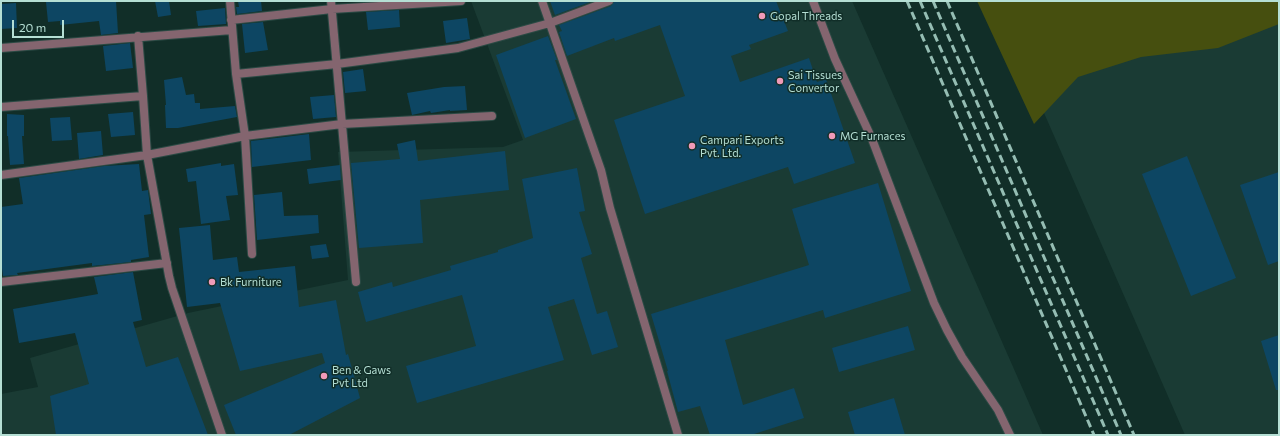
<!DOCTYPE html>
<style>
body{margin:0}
#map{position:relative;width:1280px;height:436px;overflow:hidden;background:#112e28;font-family:Commissioner,sans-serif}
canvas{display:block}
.frame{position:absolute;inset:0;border:2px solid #b5dfd4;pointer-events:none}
.scale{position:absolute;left:12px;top:20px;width:52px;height:18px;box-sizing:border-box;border:2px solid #b5dfd4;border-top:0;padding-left:5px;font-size:12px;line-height:14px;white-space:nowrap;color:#b5dfd4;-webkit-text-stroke:3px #112e28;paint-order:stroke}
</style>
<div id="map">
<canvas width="1280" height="436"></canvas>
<div class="frame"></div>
<div class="scale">20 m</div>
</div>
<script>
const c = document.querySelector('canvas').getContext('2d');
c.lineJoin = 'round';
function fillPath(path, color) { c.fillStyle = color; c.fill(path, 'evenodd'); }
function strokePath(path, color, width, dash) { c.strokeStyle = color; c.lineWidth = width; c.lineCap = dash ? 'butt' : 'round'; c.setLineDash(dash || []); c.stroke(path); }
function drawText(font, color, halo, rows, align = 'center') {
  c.font = font + ' Commissioner,sans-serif'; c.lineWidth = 3; c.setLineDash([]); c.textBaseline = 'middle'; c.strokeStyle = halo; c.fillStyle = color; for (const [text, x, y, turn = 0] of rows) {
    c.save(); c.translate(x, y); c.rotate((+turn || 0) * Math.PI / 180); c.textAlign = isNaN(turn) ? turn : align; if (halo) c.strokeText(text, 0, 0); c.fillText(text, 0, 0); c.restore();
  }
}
fillPath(new Path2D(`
 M471,1H852L1043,435H1V394L38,387L30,358L188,313L348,280L338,152L503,147L523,140Z
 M995,1H1279V435H1185Z`), '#1a3b34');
fillPath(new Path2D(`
 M977,1H1279V24L1218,48L1141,57L1078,77L1034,124Z`), '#464f0f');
fillPath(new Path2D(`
 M53,1H116L118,33L101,35L99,21L60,25V21L48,22L46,2Z
 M155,1H169L171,15L158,17Z
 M238,1H261L262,11L237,14L236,7H239Z
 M550,1H593L555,15Z
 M614,1H776L788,31L749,45L751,49L731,56L740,82L809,58L817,82L826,79L855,163L794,184L788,167L645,214L614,120L685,96L660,25L615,41L614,38L567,56L559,32L562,31L559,25L611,6Z
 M16,3L17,28L1,29V4Z
 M225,8L226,24L198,26L196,11Z
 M399,10L400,27L368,30L366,12Z
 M467,18L470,39L446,43L443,21Z
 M263,22L268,50L245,53L242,24Z
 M548,36L557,60H555L576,119L525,138L496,55Z
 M130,43L133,68L106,71L103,46Z
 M363,69L366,91L345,93L343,72Z
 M182,77L186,95L194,94L195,103H200V109L235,106L237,117L178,128H166L165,105H166L164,80Z
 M465,86L467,110L450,111V110L431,113L430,111L412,115L407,93L444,87Z
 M334,95L336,117L313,119L310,97Z
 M133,112L135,135L111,137L108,114Z
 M7,114L24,115V136H22L24,164L10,165L8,136H7Z
 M70,117L72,140L52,141L50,118Z
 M101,131L103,155L79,159L77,133Z
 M309,134L311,160L252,167L251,141Z
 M415,140L418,161L505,151L509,190L420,200L423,243L359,248L351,163L400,159L397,144Z
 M1187,156L1236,278L1191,296L1142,174Z
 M221,163V166L234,164L238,195L226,196L230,220L201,224L196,181L188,182L186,169Z
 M139,164L142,191L148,190L151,214L144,215L149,257L131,260V262L92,266V263L17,273L18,275L3,276L1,261V207L23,204L19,178L104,166Z
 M340,165L341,180L309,184L307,169Z
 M577,168L585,211L579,212L592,254L581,258L597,314L607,311L618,347L592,355L574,299L548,307L564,360L417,403L406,366L476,346L462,295L366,322L358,292L392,282L393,287L451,270L450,266L498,252V250L533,238L522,179Z
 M1279,172V261L1268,265L1240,185Z
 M878,183L911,291L825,318L823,310L725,340L743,405L794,388L804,418L751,435H710L700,406L678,412L667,371H668L651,314L809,265L792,209Z
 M282,192L284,216L318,215L319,233L257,240L254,195Z
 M210,225L213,260L237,257L239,272L295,266L299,307L336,300L346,355L348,354L360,398L289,435H236L224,405L325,363L322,353L240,371L220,303L187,307L179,228Z
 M326,244L329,257L312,259L310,246Z
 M133,272L142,320L133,322L146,367L178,357L208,435H56L50,396L89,384L75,333L19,343L13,309L98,294L94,277Z
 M908,326L915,350L839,372L832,348Z
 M1279,335V390H1276L1261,341Z
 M894,398L905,435H855L848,412Z`), '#0d4663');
const minor = new Path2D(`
 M230,1L236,74L245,136L252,254
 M331,1L356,282
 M542,1L601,170L610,208L678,435
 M813,1L835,59L872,139L934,303L947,330L962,357L998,410L1010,435
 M231,20L332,9L461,1
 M138,36L143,96L147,155L169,276L172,288L222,435
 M1,48L232,30
 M236,74L337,64L458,48L550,23L609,1
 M1,107L143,96
 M1,175L147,155L245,136L342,124L492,116
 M1,282L167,263`);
strokePath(minor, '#2b4a44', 10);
strokePath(minor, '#84656f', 8);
strokePath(new Path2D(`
 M907,1L1094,435
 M920,1L1108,435
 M933,1L1121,435
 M947,1L1134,435`), '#95bdb3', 3, [8, 4]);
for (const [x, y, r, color] of [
 [762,16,4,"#ef9ab8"],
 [780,81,4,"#ef9ab8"],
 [832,136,4,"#ef9ab8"],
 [692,146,4,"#ef9ab8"],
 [212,282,4,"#ef9ab8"],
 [324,376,4,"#ef9ab8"]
]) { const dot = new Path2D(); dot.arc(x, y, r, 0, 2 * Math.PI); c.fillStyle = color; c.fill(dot); strokePath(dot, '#112e28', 1.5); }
drawText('11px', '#b5dfd4', '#112e28', [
 ["Gopal Threads",770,16],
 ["Sai Tissues",788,75],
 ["Convertor",788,88],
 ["MG Furnaces",840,136],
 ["Campari Exports",700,140],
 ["Pvt. Ltd.",700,153],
 ["Bk Furniture",220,282],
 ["Ben & Gaws",332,370],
 ["Pvt Ltd",332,383]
], 'left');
</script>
